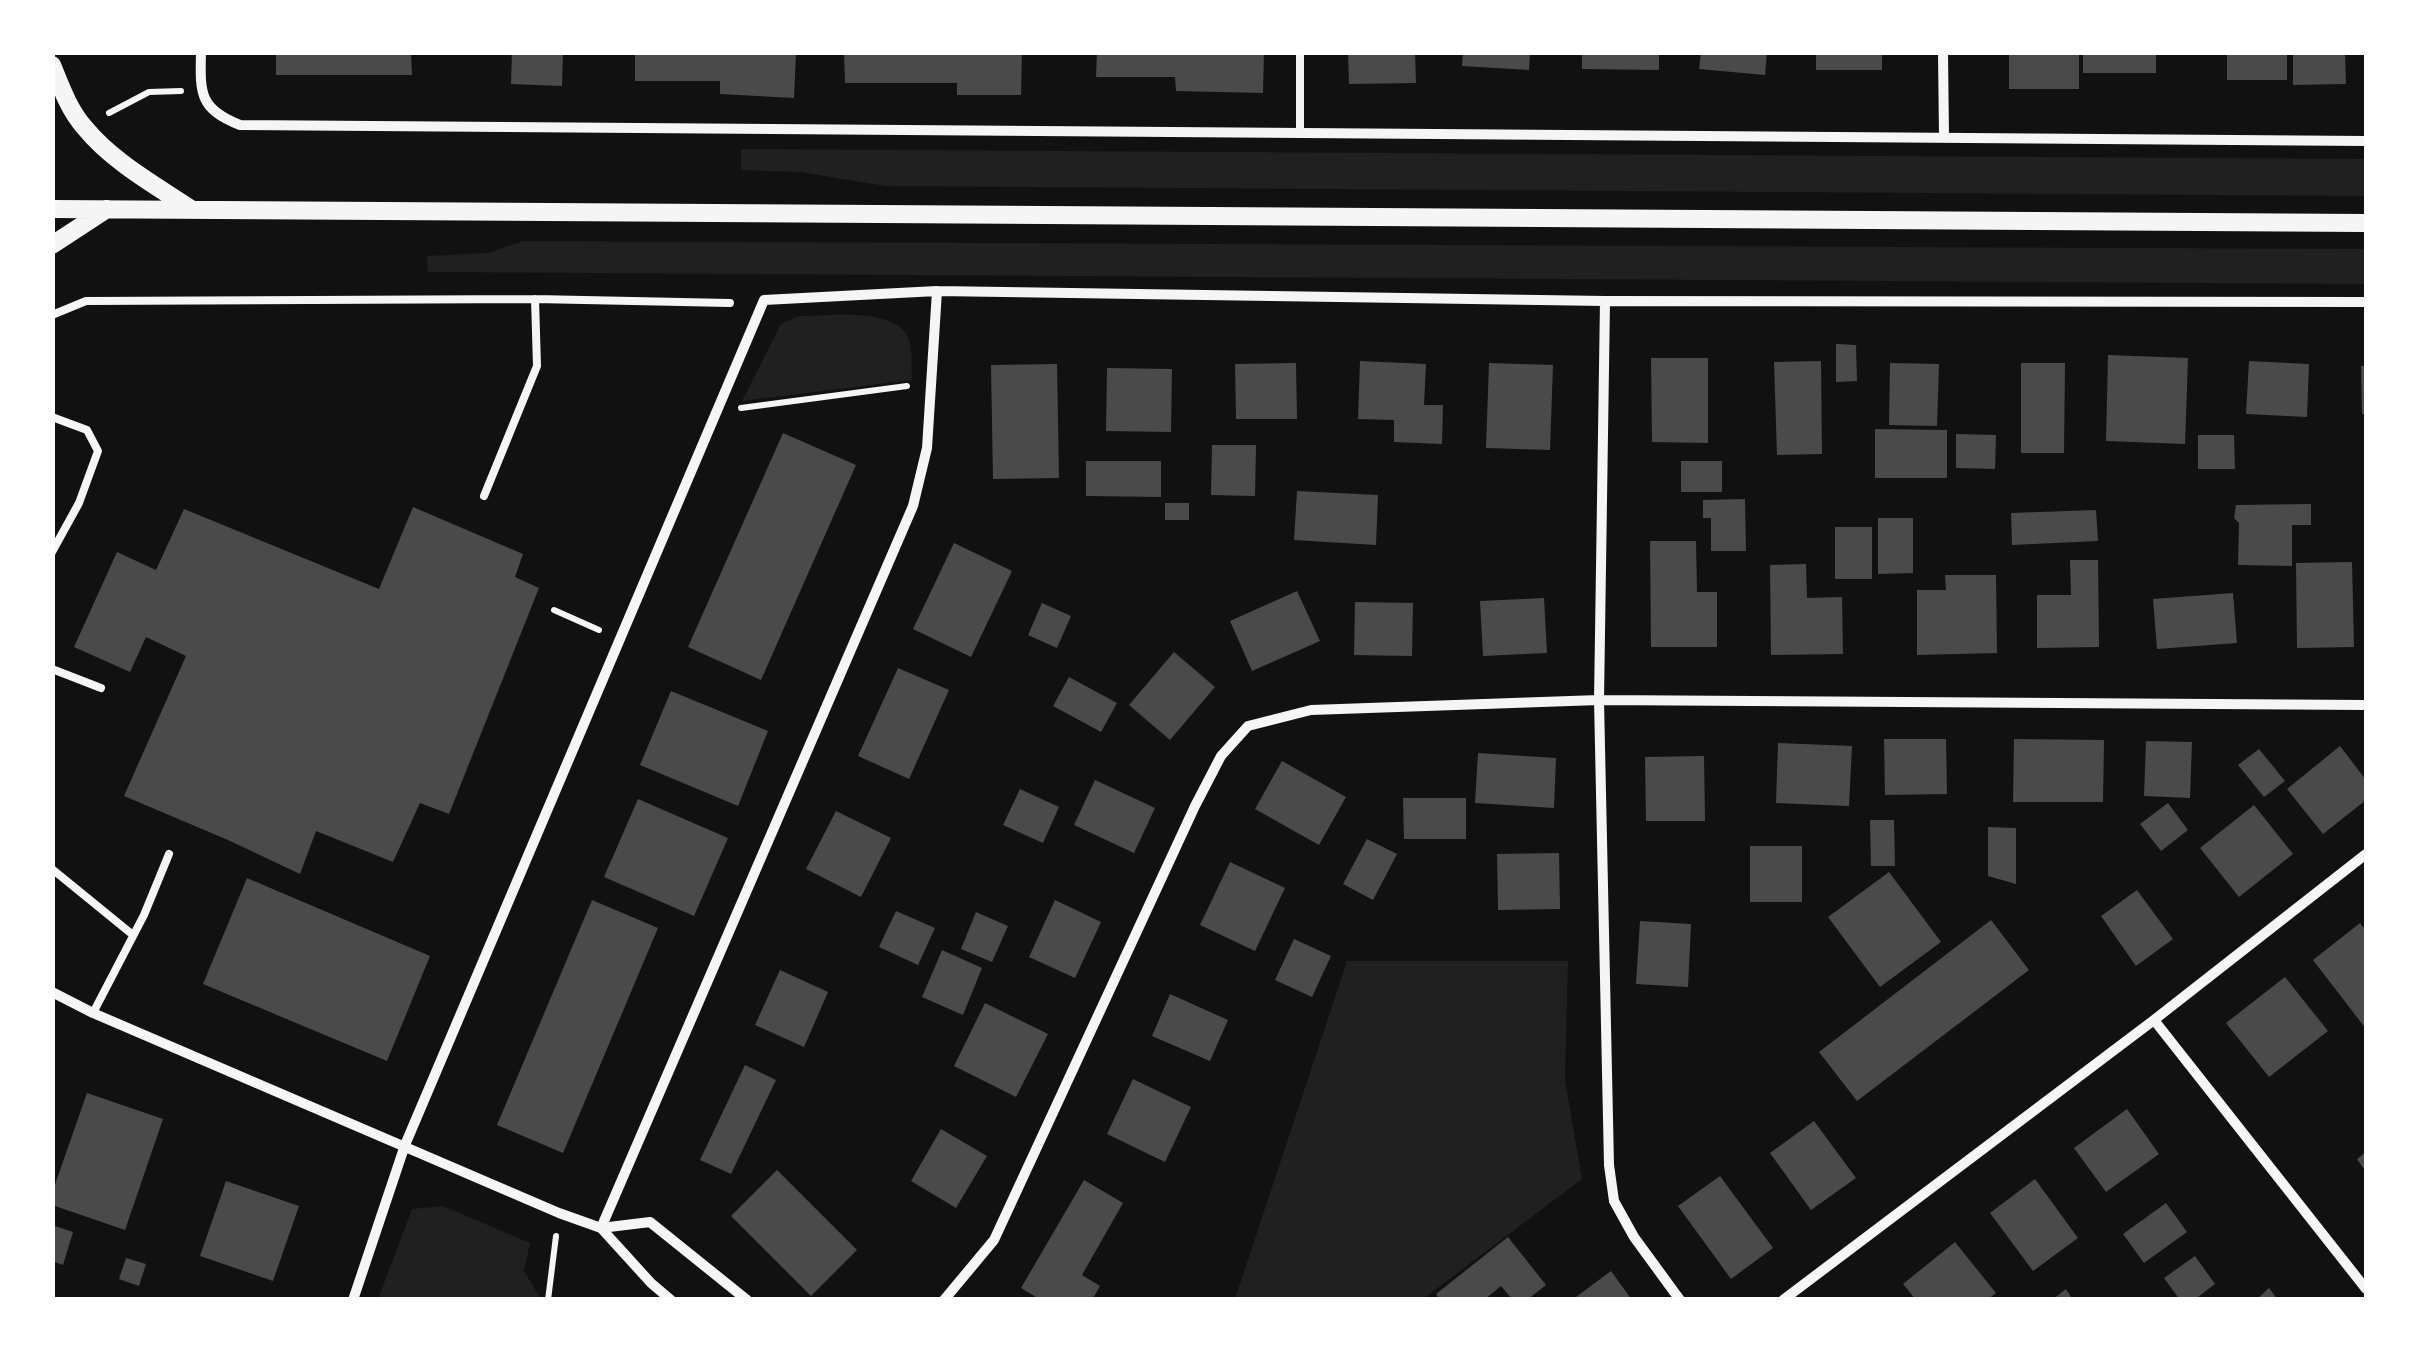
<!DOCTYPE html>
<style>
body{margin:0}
#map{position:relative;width:2419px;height:1352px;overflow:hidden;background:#111;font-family:Commissioner,sans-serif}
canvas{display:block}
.frame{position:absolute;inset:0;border:55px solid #fff;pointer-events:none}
</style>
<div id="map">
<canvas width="2419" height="1352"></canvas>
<div class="frame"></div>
</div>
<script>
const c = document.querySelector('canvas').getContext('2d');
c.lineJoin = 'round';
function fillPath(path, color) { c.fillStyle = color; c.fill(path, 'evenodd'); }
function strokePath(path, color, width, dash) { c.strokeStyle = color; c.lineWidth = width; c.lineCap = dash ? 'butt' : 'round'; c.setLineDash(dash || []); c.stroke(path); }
fillPath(new Path2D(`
 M741,149L2366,159V196L886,186L800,172L741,170Z
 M523,241L2366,249V284L428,272L427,256L488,253Z
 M800,316C828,316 899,306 909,340C913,352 911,368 912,380L742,401L781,324Z
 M1347,961H1568L1565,1080L1582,1179L1423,1299H1235Z
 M443,1206L530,1243L524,1271L539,1296L543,1299H378L412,1209Z`), '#202020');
fillPath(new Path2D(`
 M276,52H411L412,75H276Z
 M512,52H563L562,86L511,84Z
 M796,52L794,98L720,94V81H635V53Z
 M844,52H1022L1021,95H957V83H845Z
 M1097,52H1264L1263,93L1176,91L1175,77H1096Z
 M1348,52H1415L1416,83L1349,84Z
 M1463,52H1530L1529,70L1462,66Z
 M1582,52H1659V70L1582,69Z
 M1701,52H1767L1765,75L1699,69Z
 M1816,52H1882V70H1816Z
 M2009,52H2079V89H2009Z
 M2083,52H2156V73H2083Z
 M2227,52H2287V80H2227Z
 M2293,52H2345L2346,84L2293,85Z
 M1836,344L1856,345L1857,381L1836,382Z
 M2108,355L2188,358L2185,444L2106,441Z
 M1651,358H1708V443L1652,442Z
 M1360,361L1426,364L1424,405H1443L1442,444L1394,442V420L1358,419Z
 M1821,361L1822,454L1777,455L1774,362Z
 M2249,361L2309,364L2307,417L2246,414Z
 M1296,363L1297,419H1236L1235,364Z
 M1489,363L1553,365L1550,450L1486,448Z
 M1890,363L1939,364L1937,426L1889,425Z
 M2021,363H2065L2064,453H2021Z
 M1057,364L1059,478L993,479L991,365Z
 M2361,366H2366V414H2362Z
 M1107,368L1172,369L1171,432L1106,431Z
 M1875,429L1947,430V478H1875Z
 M783,433L856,465L761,680L688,647Z
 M1956,434L1996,435L1995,469L1956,468Z
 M2198,435H2234L2235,469H2198Z
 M1212,445H1256L1255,496L1211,495Z
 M1086,461H1161V497L1086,496Z
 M1681,461H1722V492H1681Z
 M1297,491L1378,495L1376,545L1294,540Z
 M1745,499L1746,551H1711V518H1703V500Z
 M1165,503H1189V520H1165Z
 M2311,504V525H2292V566L2238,565L2239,523L2234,518L2236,505Z
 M413,507L523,554L515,577L539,588L449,814L420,803L393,862L316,831L300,874L228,840L124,796L186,656L146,637L130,672L74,647L117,552L156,570L184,509L379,589Z
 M2096,510L2098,541L2012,545L2011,513Z
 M1878,518H1913V573L1878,574Z
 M1835,527H1872V579H1835Z
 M1650,541H1696L1697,592H1717V647H1651Z
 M954,543L1012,571L971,657L913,629Z
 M2070,560H2098L2099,647L2037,648V595H2071Z
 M2352,562L2354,647L2297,648L2296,563Z
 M1806,564L1807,598L1842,597L1843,654L1771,655L1770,565Z
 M1945,575H1996L1997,653L1917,655V590H1946Z
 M1297,591L1320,641L1252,671L1230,621Z
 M2233,593L2237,643L2157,649L2153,599Z
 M1544,598L1547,653L1483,656L1480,601Z
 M1355,602L1413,603L1412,656L1354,655Z
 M1042,603L1071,616L1057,648L1028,635Z
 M1174,652L1215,687L1170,740L1129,705Z
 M898,668L949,690L909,779L858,756Z
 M1069,677L1117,703L1101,732L1053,706Z
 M671,691L768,731L738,806L640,765Z
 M1884,739H1946L1947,794L1885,795Z
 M2014,739L2104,740L2103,802H2013Z
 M2146,741L2192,742L2190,798L2144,796Z
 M1778,743L1852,746L1849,806L1776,803Z
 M2340,746L2366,780V800L2323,834L2287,789Z
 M2259,749L2285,781L2264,797L2238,765Z
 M1478,753L1556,758L1554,808L1475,803Z
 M1704,756L1705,821H1646L1645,757Z
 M1282,761L1346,797L1319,845L1255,809Z
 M1095,780L1155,808L1134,853L1074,825Z
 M1020,789L1059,807L1043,843L1003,825Z
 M1403,798H1466V839H1404Z
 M638,799L728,838L694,916L604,877Z
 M2168,803L2188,830L2161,851L2140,824Z
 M2254,805L2293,854L2239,897L2200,848Z
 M836,811L891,838L861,897L806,869Z
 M1870,820H1894L1895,866H1871Z
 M1988,827L2016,828V884L1988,876Z
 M1367,839L1397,854L1373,900L1343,884Z
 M1750,846H1802V902H1750Z
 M1559,853L1560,909L1498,910L1497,854Z
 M1230,862L1285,888L1255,951L1200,925Z
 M1889,872L1941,942L1880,987L1828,917Z
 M247,878L430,956L387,1061L203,984Z
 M2137,890L2173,939L2136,966L2101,916Z
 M592,900L658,928L563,1153L497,1125Z
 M1055,900L1101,922L1075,978L1029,957Z
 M896,911L935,928L918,965L879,947Z
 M976,912L1008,926L992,962L961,949Z
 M1991,920L2029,970L1857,1101L1819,1052Z
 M1640,921L1691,924L1688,987L1636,984Z
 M2360,923L2366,931V1029L2313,960Z
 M1294,939L1331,956L1312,997L1275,980Z
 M942,950L982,968L963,1015L922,997Z
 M780,970L828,992L804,1047L755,1025Z
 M2285,977L2328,1031L2269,1077L2226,1023Z
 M1170,994L1228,1020L1210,1061L1152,1036Z
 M985,1003L1048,1034L1016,1097L954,1066Z
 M745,1065L776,1080L731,1174L700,1160Z
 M1133,1079L1191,1107L1165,1162L1107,1134Z
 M87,1093L163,1119L125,1230L52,1205V1193Z
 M2127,1109L2159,1154L2106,1192L2074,1148Z
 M1814,1121L1856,1178L1811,1210L1770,1153Z
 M941,1129L987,1156L956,1208L911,1181Z
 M2366,1152V1172L2357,1159Z
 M777,1170L857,1250L811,1296L731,1216Z
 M1720,1176L1773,1248L1731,1279L1678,1206Z
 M2035,1179L2078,1238L2033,1271L1990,1213Z
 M1084,1180L1123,1203L1082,1275L1100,1286L1092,1300H1041L1021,1288Z
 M226,1181L299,1206L273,1281L200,1256Z
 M2166,1203L2187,1232L2144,1263L2123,1234Z
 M52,1225L73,1232L63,1265L52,1261Z
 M1508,1237L1546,1285L1527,1300H1513L1501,1286L1484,1300H1440L1436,1294Z
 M1955,1242L1996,1293L1987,1300H1916L1903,1284Z
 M2195,1256L2215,1284L2194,1300H2180L2164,1278Z
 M126,1258L146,1264L139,1286L119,1279Z
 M1611,1271L1632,1300H1572Z
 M2269,1288L2278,1300H2256Z
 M2066,1289L2073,1300H2052Z`), '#4a4a4a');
strokePath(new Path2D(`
 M109,113L149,92L181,91
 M741,408L907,386
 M554,610L599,630
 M548,1300L556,1236`), '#f5f5f5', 6);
strokePath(new Path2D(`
 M1300,52V132
 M52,315L86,301L535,299L730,303
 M52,417L87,430L98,451L79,503L52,552
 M484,496L537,366L535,299
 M52,669L101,688
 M52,869L133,935
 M93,1013L144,915L169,854`), '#f5f5f5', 8);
strokePath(new Path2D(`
 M201,52C200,93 199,109 240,125L2366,141
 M1943,52L1944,137
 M1605,301L1599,700L1609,1165L1614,1201L1634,1237L1680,1300
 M52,992L93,1013L559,1213L601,1228L651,1283L671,1300
 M2154,1020L2366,1289
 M601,1228L913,506L927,448L937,291
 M601,1228L650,1222L747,1300
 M353,1300L405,1145L764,300L937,291L1605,301L2366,302
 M944,1300L994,1240L1195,806L1221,756L1248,726L1311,710L1599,700L2366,705
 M1783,1300L2154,1020L2366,854`), '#f5f5f5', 10);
strokePath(new Path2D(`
 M52,65C61,87 69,110 85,128C113,162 155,185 191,209
 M52,209L2366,223
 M52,245L107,209`), '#f5f5f5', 18);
</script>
